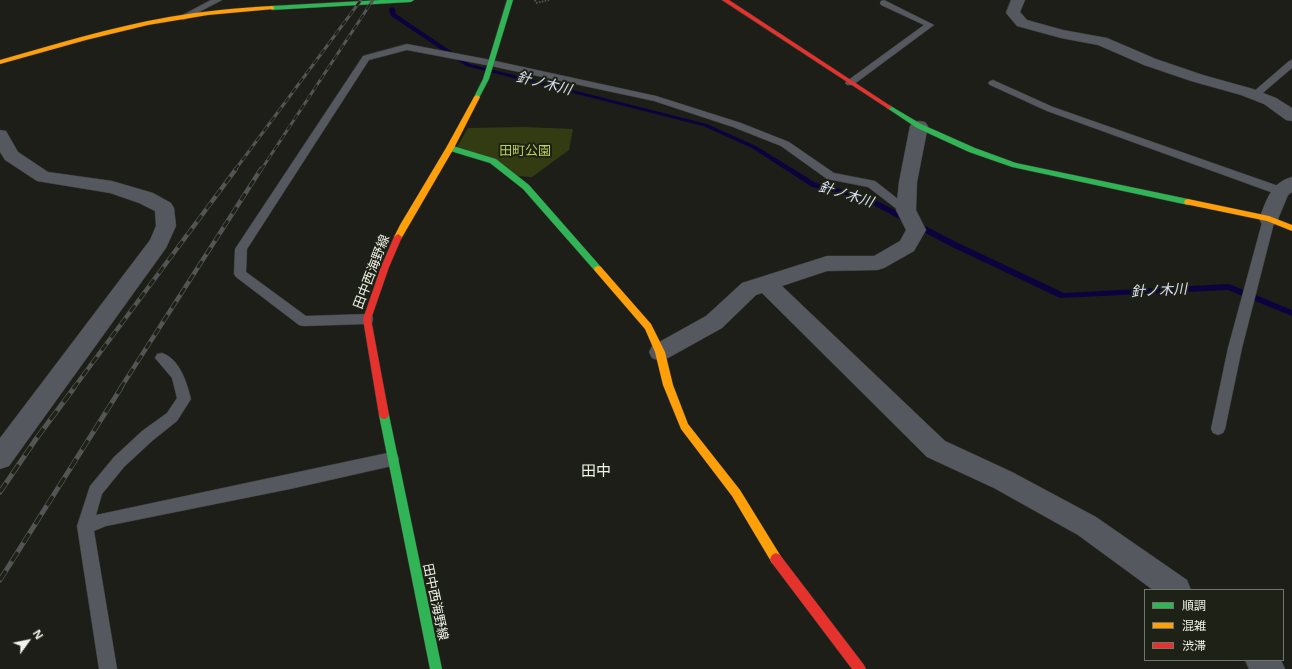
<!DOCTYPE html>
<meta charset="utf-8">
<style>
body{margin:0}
#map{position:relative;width:1292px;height:669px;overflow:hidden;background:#1d1e18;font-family:"Noto Sans","Noto Sans JP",sans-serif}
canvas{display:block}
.legend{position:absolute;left:1144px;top:589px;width:140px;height:72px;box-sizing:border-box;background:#1e2115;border:1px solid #72756a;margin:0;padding:5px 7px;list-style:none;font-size:12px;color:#f0f2ea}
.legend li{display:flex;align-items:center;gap:8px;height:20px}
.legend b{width:20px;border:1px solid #72756a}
.north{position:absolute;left:8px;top:621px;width:40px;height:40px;-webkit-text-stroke:3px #1e2115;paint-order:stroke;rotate:57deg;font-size:11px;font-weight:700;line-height:16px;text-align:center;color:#f0f2ea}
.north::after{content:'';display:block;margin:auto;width:14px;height:18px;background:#f0f2ea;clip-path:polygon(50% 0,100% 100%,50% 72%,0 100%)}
</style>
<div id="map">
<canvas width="1292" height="669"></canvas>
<ul class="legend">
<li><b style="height:5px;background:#30b455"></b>順調</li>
<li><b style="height:5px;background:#ff9f0a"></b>混雑</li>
<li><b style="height:5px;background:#e5322d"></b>渋滞</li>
</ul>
<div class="north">N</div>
</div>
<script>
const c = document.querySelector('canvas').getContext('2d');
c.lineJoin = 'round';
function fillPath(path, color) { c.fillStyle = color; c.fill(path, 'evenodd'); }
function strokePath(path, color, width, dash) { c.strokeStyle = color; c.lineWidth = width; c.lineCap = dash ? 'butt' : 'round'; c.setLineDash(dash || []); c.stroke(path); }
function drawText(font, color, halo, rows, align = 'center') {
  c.font = font + ' "Noto Sans","Noto Sans JP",sans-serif'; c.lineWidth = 4; c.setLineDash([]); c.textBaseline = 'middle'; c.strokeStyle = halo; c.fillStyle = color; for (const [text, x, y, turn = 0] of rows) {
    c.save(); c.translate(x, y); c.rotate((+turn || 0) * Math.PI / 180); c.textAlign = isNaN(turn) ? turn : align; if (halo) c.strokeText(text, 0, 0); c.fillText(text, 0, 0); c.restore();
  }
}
fillPath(new Path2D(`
 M524,127L573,129L569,150L532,177L516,176L457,147L468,128Z`), '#333b12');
fillPath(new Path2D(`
 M392,7L395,9L396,14L470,64L707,124L756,146L816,183L866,195L956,242L1064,293L1229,284L1292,310V316L1228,290L1060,298L950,246L862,199L812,187L752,148L703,126L466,66L391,16L389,9Z`), '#0c033e');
const lane = new Path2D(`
 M211,0H222L186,19L183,20L179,17Z
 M884,0L934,25L853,85H847L845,83L847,81L924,25L881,5L880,3L881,1Z
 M407,44L491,60L656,96L741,123L789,142L834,173L875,181L912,210L910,213H902L868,187L827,179L781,146L733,127L654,101L491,66L407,50L369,60L247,249L246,272L306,316L367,314L372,315L373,319L372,323L367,324L304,326L299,325L236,277L234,274L235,249L363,56Z
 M1292,60V68L1258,97H1252L1250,95L1252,93L1289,61Z
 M993,80L1053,107L1284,188L1285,191L1284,194H1276L1047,111L990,85L988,83L990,81Z
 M1269,215L1273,216L1275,219L1242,348L1225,429L1223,433L1218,435L1213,433L1211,429L1228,348L1263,219L1265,216Z
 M162,353C180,359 187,383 191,399L177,421L152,441L124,467L102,494L96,515L392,452L397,454L399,459L397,464L392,466L290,489L106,526L94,531L117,669H99L77,526L90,486L114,457L142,431L167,413L177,398L172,378L155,358L157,354Z`);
const street = new Path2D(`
 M1011,0H1025L1020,12L1027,20L1063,30L1107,38L1156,59L1203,75L1253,89L1276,98L1292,108V121L1286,120L1264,104L1241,95L1191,81L1144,65L1098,45L1061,38L1017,26L1006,13Z
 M919,121L925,122L928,126L917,182L916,210L926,230L914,251L884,268L877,270L827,271L782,286L945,441L1012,472L1096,517L1187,580L1191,590H1153L1078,535L994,488L927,457L762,293L756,295L722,328L668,358L660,361L652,358L649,352L652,346L706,316L742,283L827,256H874L900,241L906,230L896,210L899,182L910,126L913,122Z
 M0,130L6,131L18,152L48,172L112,181L153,193L171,203L174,208L176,226L166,248L9,466L0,469V438L150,240L156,226L155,211L139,203L110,193L37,181L5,160L0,152Z
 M1292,177V192L1288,195L1276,224L1269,226L1262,224L1259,219C1267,200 1270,183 1292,177Z
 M1245,660H1281L1285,669H1249Z`);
const fast = new Path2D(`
 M381,0H414L411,2L272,10L269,8L272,6Z
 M507,0H513L489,79L479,98H475L474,97L483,79Z
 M889,105L921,124L975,148L1016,163L1188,199L1192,202L1188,205L1012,167L969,152L917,128L887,108L886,107Z
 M447,146H453L496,159L529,185L601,267L602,269L601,271H595L523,189L490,163L447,150Z
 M384,411L387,412L389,415L442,669H430L379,415L381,412Z`);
const slow = new Path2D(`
 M272,6L274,7V9L208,15L148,25L86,40L0,64V60C56,44 112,27 169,17C203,11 237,8 272,6Z
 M477,95L480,97L454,148L401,239H395L394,237L400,225L446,148L474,97Z
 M1188,199L1269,216L1292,225V231L1267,221L1185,204L1184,202L1185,200Z
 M598,266L601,267L651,324L665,352L673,385L688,424L740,490L780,555L782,559L780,563L776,565L772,563L732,496L681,429L663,385L655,352L645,329L595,271L594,269L595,267Z`);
const jam = new Path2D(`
 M722,0H729L892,107L889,109L887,108Z
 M398,234L402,237L389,267L371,319L389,415L387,418L384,419L381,418L379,415L363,319L381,267L394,237Z
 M776,553L780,555L864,665L866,669H852L772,563L770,559L772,555Z`);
strokePath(lane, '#3a3b36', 1);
strokePath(street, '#3a3b36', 1);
strokePath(fast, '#3a3b36', 1);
strokePath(slow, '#3a3b36', 1);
strokePath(jam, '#3a3b36', 1);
strokePath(new Path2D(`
 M536,3L549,0`), '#545556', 2, [1.5, 1.5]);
fillPath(lane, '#56585f');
fillPath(street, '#56585f');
fillPath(fast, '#30b455');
fillPath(slow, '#ff9f0a');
fillPath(jam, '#e5322d');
const railFar2 = new Path2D(`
 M235,170L361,0
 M261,170L373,0`);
const railFar1 = new Path2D(`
 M73,389L236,169
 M120,389L261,169`);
const rail = new Path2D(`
 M0,492L36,439L74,388
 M0,580L121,388`);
strokePath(railFar2, '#535554', 3);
strokePath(railFar1, '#535554', 4.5);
strokePath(rail, '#535554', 5);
strokePath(railFar2, '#1e2115', 2, [6]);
strokePath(railFar1, '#1e2115', 3, [8]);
strokePath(rail, '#1e2115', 3.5, [11]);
strokePath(new Path2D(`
 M535,0L536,3`), '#545556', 2, [1.5, 1.5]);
drawText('13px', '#bbd259', '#1e2115', [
 ["田町公園",525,151]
]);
drawText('13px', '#f0f2ea', '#1e2115', [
 ["田中西海野線",372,272,-69],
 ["田中西海野線",435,602,78]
]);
drawText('italic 14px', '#dce1f7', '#1e2115', [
 ["針ノ木川",544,84,14],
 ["針ノ木川",846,195,17],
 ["針ノ木川",1159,291,-3]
]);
drawText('15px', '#f0f2ea', '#1e2115', [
 ["田中",596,472]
]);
</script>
